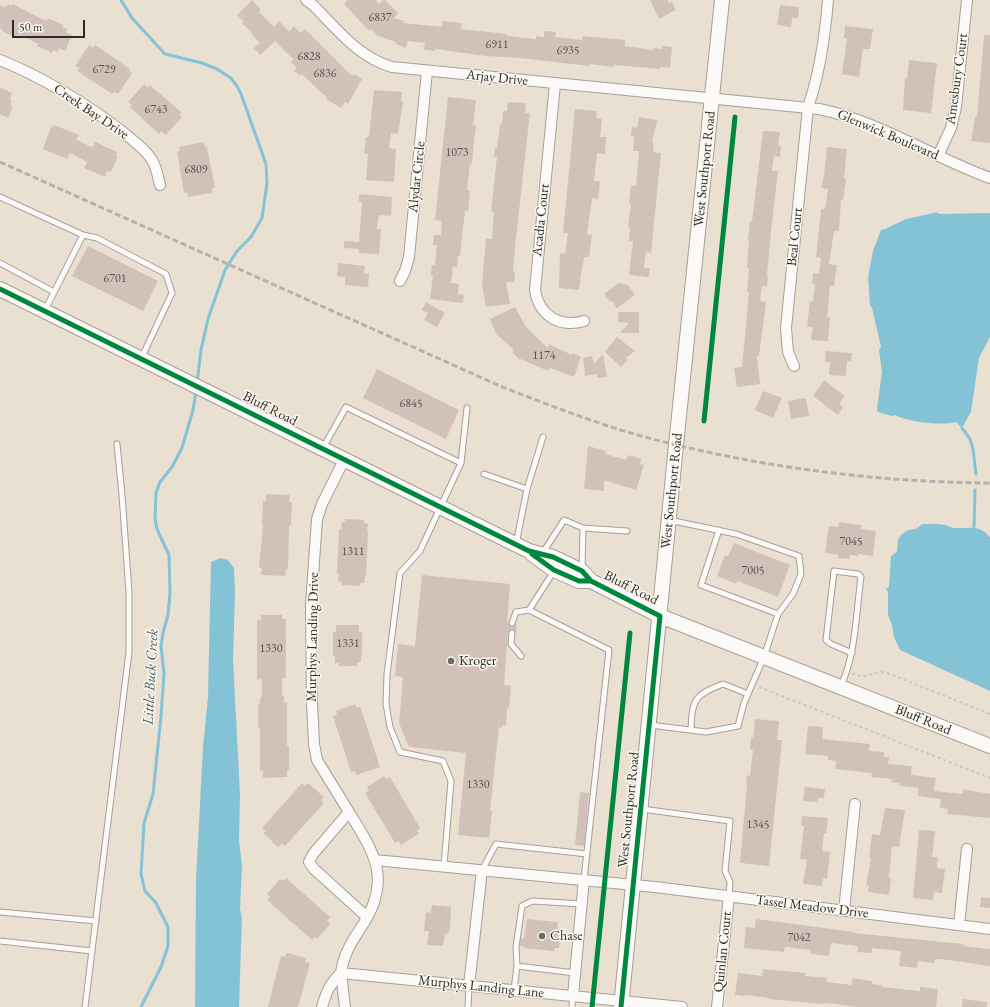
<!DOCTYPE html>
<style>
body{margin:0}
#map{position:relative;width:990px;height:1007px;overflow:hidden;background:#eae0d2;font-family:"EB Garamond",serif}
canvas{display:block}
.scale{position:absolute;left:12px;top:20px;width:73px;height:18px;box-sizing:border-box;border:2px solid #2b2b2b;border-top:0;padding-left:5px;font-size:12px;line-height:14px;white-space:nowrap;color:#2b2b2b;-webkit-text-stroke:3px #fbf7ec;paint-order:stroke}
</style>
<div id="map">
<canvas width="990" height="1007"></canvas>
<div class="scale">50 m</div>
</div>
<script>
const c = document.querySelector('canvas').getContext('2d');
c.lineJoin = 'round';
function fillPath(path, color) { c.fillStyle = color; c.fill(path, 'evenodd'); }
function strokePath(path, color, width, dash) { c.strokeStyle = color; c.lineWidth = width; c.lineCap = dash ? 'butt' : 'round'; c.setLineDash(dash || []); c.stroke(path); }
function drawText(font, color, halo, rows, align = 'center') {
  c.font = font + ' "EB Garamond",serif'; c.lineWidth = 3; c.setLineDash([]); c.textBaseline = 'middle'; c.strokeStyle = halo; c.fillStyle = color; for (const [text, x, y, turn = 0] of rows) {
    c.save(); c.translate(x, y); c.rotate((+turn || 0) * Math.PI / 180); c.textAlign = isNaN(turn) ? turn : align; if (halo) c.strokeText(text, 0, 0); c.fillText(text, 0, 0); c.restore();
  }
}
fillPath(new Path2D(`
 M936,212L940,214L990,213V337L979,358L971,412L962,428L956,422C943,426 907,422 895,415L892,416L878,412L877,409L882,372L879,350L881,347L872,308L870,305L868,277L873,251L881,230L885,229L906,219L934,213Z
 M922,524C929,524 937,523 944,525C947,525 950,527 953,528C968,529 981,523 990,538V691L900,650L894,637L892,625L888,615V592L886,589L889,587L891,556L897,552L898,540L901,535L908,530L916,529Z
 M220,558L228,560L234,568L235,592L233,660L240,794L239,841L242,866L240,909L242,917L239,1007H195L196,880L203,747L208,697L211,562Z`), '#84c3d6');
strokePath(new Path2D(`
 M121,0L132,18L165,54L202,63L217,69L231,78L237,86L241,94L266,164L267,183L262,218L251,237L237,251L225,270L208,319L201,350L197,383
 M962,428L970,439L973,449L976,474
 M974,527L975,490
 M141,1007L161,967L168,946V927L156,903L145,891L141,874L144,823L153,794L161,716L164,674L161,645L163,633L168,615L170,593L169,555L157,529L155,519L156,493L160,482L172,467L182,448L193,410L196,391`), '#84c3d6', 3);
fillPath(new Path2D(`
 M252,0L261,10L259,12L274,27L279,21L289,31L294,26L300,33L305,29L352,76L354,74L362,79L348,104L345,102L341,108L326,99L327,98L302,74L300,76L294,71L297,68L291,62L293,59L275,41L260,55L254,48L260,43L252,35L253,34L242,23L244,22L237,15Z
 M347,0H376L379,4L383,0H385L398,13L394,18L404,21L403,23L442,27V21L462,23L461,29L507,34V36L536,39V36L544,37V31L556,32L555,37L582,40L583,36L625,40V46L653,50V48L662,49L663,46L672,47L670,68L660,67V69L614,65V67L589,64V66L520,58L486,56L435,49V51L424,50L425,43L408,41L406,48L396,44V42L378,36L371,29L369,31L344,4Z
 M650,0H668L669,3L672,2L676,10L659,19Z
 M8,4L12,6L13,4L42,19L47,21L48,18L63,25L62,27L68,29L66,32L72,35L65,51L59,48L57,52L53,50L52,53L37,46L38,44L22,36L18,35L16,38L2,31V29L0,28V6L6,7Z
 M780,5L799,7L798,18H792L791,27L777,25Z
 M845,26L873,29L870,49H863L859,77L842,74L847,38H844Z
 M984,35H990V143L971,141L975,117H977Z
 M89,45L93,48L95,45L130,69L129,70L132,73L118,94L114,92L112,94L77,71L79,68L75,66Z
 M909,60L937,63L931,113L903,110L905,78L907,79Z
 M144,84L148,87L150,85L182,113L180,115L182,117L166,135L161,131L159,134L130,107L132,105L128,102Z
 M0,87L12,93L10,99L12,101L10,105L13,107L8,118L0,114Z
 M374,90L402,92L401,102H403L398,134L391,133L389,148L396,149L394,182L366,180L368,154H364L366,137H369Z
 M448,97L476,100L473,125H476L474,142L472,165L470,164L467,190L470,191L468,211L465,210L460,256H458L457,267H453L451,283L459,284L458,294L464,295L463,303L430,299L433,275H431L432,265H435L437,245H433L434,235H441L442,221L435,220Z
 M508,102L526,103L525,113H530L516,238L513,271L515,272L514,282H506L510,304L486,307L482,284L486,239H492L494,212L491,211L497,157H494L495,148H497L500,124H502L503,111H507Z
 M575,109L597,111L596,118L602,119L600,137H606L605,154L597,153L594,181H600L598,199L592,198L587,234L592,235L589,257H584L583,266H582L579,290L559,288L560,253L565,254L568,233H563Z
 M639,117L657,120L652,143H654L653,152L661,153L651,253L646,252L644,268H650L649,277L629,275L633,241H629L630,227H628L631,204L629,203L631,186H636L639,151H633L634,137L631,136L632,127L637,128Z
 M54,125L79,135L76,139L91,147V146L93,147L95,142L117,152L116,155L118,156L111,172L107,171L105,177L84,168L87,162L70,153L67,159L43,149L51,127L52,128Z
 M763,131L780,132L778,146H781L780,157L774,156L772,171H778L770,241L767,276H768L767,287L762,286L760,301L766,302L759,356H757L760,384L737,387L734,368L742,367L749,292H747L749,268H747L749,240H748L750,221H752Z
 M204,142L205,147H207L215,188H212V193L188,197L187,192L184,193L177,152L180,151L179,147Z
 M827,147L847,149L844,178L846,179L843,200H841L839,231H834L829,264L837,265L834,286H830L827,317L830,318L828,341L811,340L813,327H807L810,301H813L815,284L812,283L813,273L819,274L821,258L816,257L821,209H825L828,189L821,188L824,175Z
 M359,194L392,197L391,216L379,215L377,229H381L379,254L359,253V249L344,248V241L359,242L362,202H359Z
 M88,246L158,281L143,311L72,276Z
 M338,263L365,266L364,274H369L368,287L345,285V277L337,276Z
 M619,283L628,285L635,295L617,308L612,301L610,302L604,294Z
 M426,302L445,313L437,327L424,320L428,313L422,310Z
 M515,307L526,327L548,348L549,344L572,355L573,353L581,357L574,377L550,368L548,371L521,359L520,360L512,352L514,350L497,335L490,319Z
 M639,311V333H620L629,323L618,322V312H638Z
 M617,337L635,351L626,358L628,360L621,367L605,352Z
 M826,351L852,353L851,361H847L846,376L829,375L830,362H825Z
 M603,354L607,377L597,378V374L584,376L585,374L583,358L592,356L594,364Z
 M377,369L459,410L446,439L363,398Z
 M824,380L845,396L839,404L843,407L838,415L813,396Z
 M763,391L782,398L773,418L755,410Z
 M806,398L809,416L791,419L788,401Z
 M588,446L606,451L605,454L626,460L628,455L641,459L640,464L644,465L636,490L604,480V491L584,489Z
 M266,494L290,495L289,502H292L291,526H289L288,569H286L285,576L261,575L262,568H259L263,525H262L263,501H266Z
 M345,519L364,520V523L368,524L367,531H368L366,576H365L364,583H361L360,586L342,585V582L338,581L339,574H337L339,529H341L342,522H345Z
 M839,522L861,525V529L876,531L873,556L858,554V556L850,555L849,559L838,558V555L825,553L829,526L838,527Z
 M734,543L790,565L778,597L738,581L736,584L717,576L725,555L728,556Z
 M422,575L510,584L507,622L511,627L514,626L517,623L516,634L515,631L513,629L510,630L508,633L504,685L511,686L509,708H507L506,725H502V728L499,727L490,811H492L489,838L458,835L466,753L409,747L399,723L403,677L395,676L398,644L415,646Z
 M261,615H282V619H286V678H282V696H284V703H287V746H289V770H287V777L263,778V771H260V728H258V704H260V697H262V679L257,680V620H261Z
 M336,625H359V632H362V655H361V662H357V666H338L339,663H335V656H333V632H336Z
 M355,704L357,708L360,706L380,767L356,775L355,771L351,772L333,716L337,715L336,711Z
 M755,719L779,721L777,740H782L769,866L740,863L747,784H746L747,775L750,776L753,750L750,749L751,737L753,738Z
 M808,726L823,727L822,739L870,744L869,751L884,752V757H889L888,764L912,766L911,775L936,778L934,791L963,794V789L990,794V818L947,814L948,809L940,808L941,799L918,796V788L900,786V783L891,782L892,779L871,777L872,773L835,769L836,761L828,760V756L805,754Z
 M384,776L386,779L390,777L420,828L417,830L419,834L401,845L399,841L395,843L365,793L369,791L367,787Z
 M302,783L305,786L308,783L324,797L321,800L324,803L285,846L282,844L278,847L263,833L266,831L262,828Z
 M805,787L825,789L824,798H818L817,802L803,801Z
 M580,792L589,793L584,846L575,845Z
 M885,808L905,810L899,847L892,846L889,878L891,879L889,895L868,892L869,886H866L871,858H869L872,834L880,835Z
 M802,816L828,818L826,833H824L822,851L830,852L827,879L823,878L822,886L803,884L807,860L800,859L804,826H801Z
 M919,830L935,831L932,857H938L937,868L945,869L942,893L934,892L933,900L913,898Z
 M286,878L330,917L327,921L331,923L317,939L315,937L312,940L267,900L270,897L267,894L280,879L284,881Z
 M981,897L990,898V908L980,907Z
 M432,905L451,907L450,929L448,934L445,933L443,946L427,945L429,931H424L426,912L431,913Z
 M527,919L558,922L557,929H561L559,948H555L554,951L524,948V946H520L521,938L524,939Z
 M756,919L854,932V933L943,942L964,944L963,946L990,949V966L941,959H935L934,963L918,961L917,968L899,966L901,951L872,948V953L857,952L858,946L831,943L829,956L811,954V950L785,947L784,952L744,948L746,927L755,928Z
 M287,953L306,958L305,962L310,963L298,1007H268L281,956L285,957Z
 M763,969L805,973V976L827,978V982L852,985V978L872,981V984L882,985L881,987L920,991V987L938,989L936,1007H858L835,1004L824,1003V1004L769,999V998L745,995L744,996L735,995L738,973L762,976Z
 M963,999L987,1002V1007H962Z`), '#d2c1b8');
const service = new Path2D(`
 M0,197L83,235L45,310
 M83,235L97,238L166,274L172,293L141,359
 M0,263L54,292
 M323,448L346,407L461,463L420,551L400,573L387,674L386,704L390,727L400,752L443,761L451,781L444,866
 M461,463L467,408
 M484,474L527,489
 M719,530L701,585L778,614
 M516,544L527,489L543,437
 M542,554L564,520L583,528L627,531
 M582,569L583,528
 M554,571L529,610L609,650L584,879
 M512,623L516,612L529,610
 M512,633L511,644L521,656
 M841,686C856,653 856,613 861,577L858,574L834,571L826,640L831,644L852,653
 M650,725L706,732L738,726L744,703L764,657L778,614L793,594L801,574L799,556L736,534L669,520
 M691,730C692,700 694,695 723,684L748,694
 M642,809L730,821L725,871L730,882L729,896
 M482,870L496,844L587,854
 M0,912L96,921
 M0,941L92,951
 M575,973L517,966L516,947L522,906L532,901L582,904
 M514,990L517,966
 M85,1007L129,652V592L122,495L117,444
 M468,1007L469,986
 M572,1007L573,996`);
const minor = new Path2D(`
 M306,0L313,5C337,29 359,58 392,67L819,109C879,121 932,157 990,178
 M0,60C44,78 85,103 123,132C133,141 147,150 153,162C157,169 158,178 160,185
 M555,84L535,290C539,316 560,328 584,321
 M938,156L951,128L956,107L967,0
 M400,281L405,271L409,257L427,71
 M794,366L788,352L786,328L808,107C820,73 825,36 828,0
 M344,460L322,504L317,519L311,605L312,702L314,744L317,760L349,812L313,854L309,862L314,869L367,917
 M349,812C373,851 392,878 364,923C354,938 343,954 341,973L682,1007
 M375,860L655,887L990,929
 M844,911L855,804
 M959,925L967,849
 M469,986L482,870
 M573,996L584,879
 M322,1007C326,993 330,983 341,973L345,1007
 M717,1007L729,896`);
const secondary = new Path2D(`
 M0,289L529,551L553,557L582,571L591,581L660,616L990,746
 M532,554L554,570L579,581H591
 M621,1007L676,445L722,0`);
strokePath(service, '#a59f97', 7);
strokePath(minor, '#a59f97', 12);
strokePath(secondary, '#a59f97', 16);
strokePath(new Path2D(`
 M852,673C870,681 870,671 885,672L990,714
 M759,687L990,778`), '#cac7c4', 2, [3, 3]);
strokePath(service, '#fcfaf8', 5);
strokePath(minor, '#fcfaf8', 10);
strokePath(secondary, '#fcfaf8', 14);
strokePath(new Path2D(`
 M0,162L500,386C544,403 589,421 634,434C750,466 870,482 990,483`), '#b4b2b0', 3, [6, 3]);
strokePath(new Path2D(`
 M0,289L529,551L553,557L582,571L591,581L660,616L621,1007
 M704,421L735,117
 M532,554L554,570L579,581H591
 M592,1007L630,633`), '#00873e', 5);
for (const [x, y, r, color] of [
 [451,661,4,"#6e6a65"],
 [542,936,4,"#6e6a65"]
]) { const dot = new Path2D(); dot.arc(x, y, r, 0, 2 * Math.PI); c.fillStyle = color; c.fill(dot); strokePath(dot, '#fbf7ec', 1.5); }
drawText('12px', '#55504e', null, [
 ["6837",380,18],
 ["6911",497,45],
 ["6935",568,51],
 ["6828",309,57],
 ["6729",104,70],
 ["6836",325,74],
 ["6743",156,110],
 ["1073",457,153],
 ["6809",196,170],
 ["6701",115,279],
 ["1174",544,356],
 ["6845",411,404],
 ["7045",851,542],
 ["1311",353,552],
 ["7005",753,571],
 ["1331",348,644],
 ["1330",271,649],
 ["1330",478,785],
 ["1345",758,825],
 ["7042",799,938]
]);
drawText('14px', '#2b2b2b', '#fbf7ec', [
 ["Arjay Drive",497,78,6],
 ["Amesbury Court",957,79,-82],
 ["Creek Bay Drive",91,112,34],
 ["Glenwick Boulevard",888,135,23],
 ["West Southport Road",705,169,-84],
 ["Alydar Circle",417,177,-84],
 ["Acadia Court",541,220,-84],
 ["Beal Court",795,237,-84],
 ["Bluff Road",270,409,27],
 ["West Southport Road",672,491,-84],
 ["Bluff Road",631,588,27],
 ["Murphys Landing Drive",313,637,-89],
 ["Bluff Road",923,720,22],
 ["West Southport Road",629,810,-84],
 ["Tassel Meadow Drive",812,907,7],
 ["Quinlan Court",723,952,-84],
 ["Murphys Landing Lane",481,987,6]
]);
drawText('14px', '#2b2b2b', '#fbf7ec', [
 ["Kroger",459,661],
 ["Chase",550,936]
], 'left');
drawText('italic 15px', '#3b5c67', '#fbf7ec', [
 ["Little Buck Creek",151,677,-87]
]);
</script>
